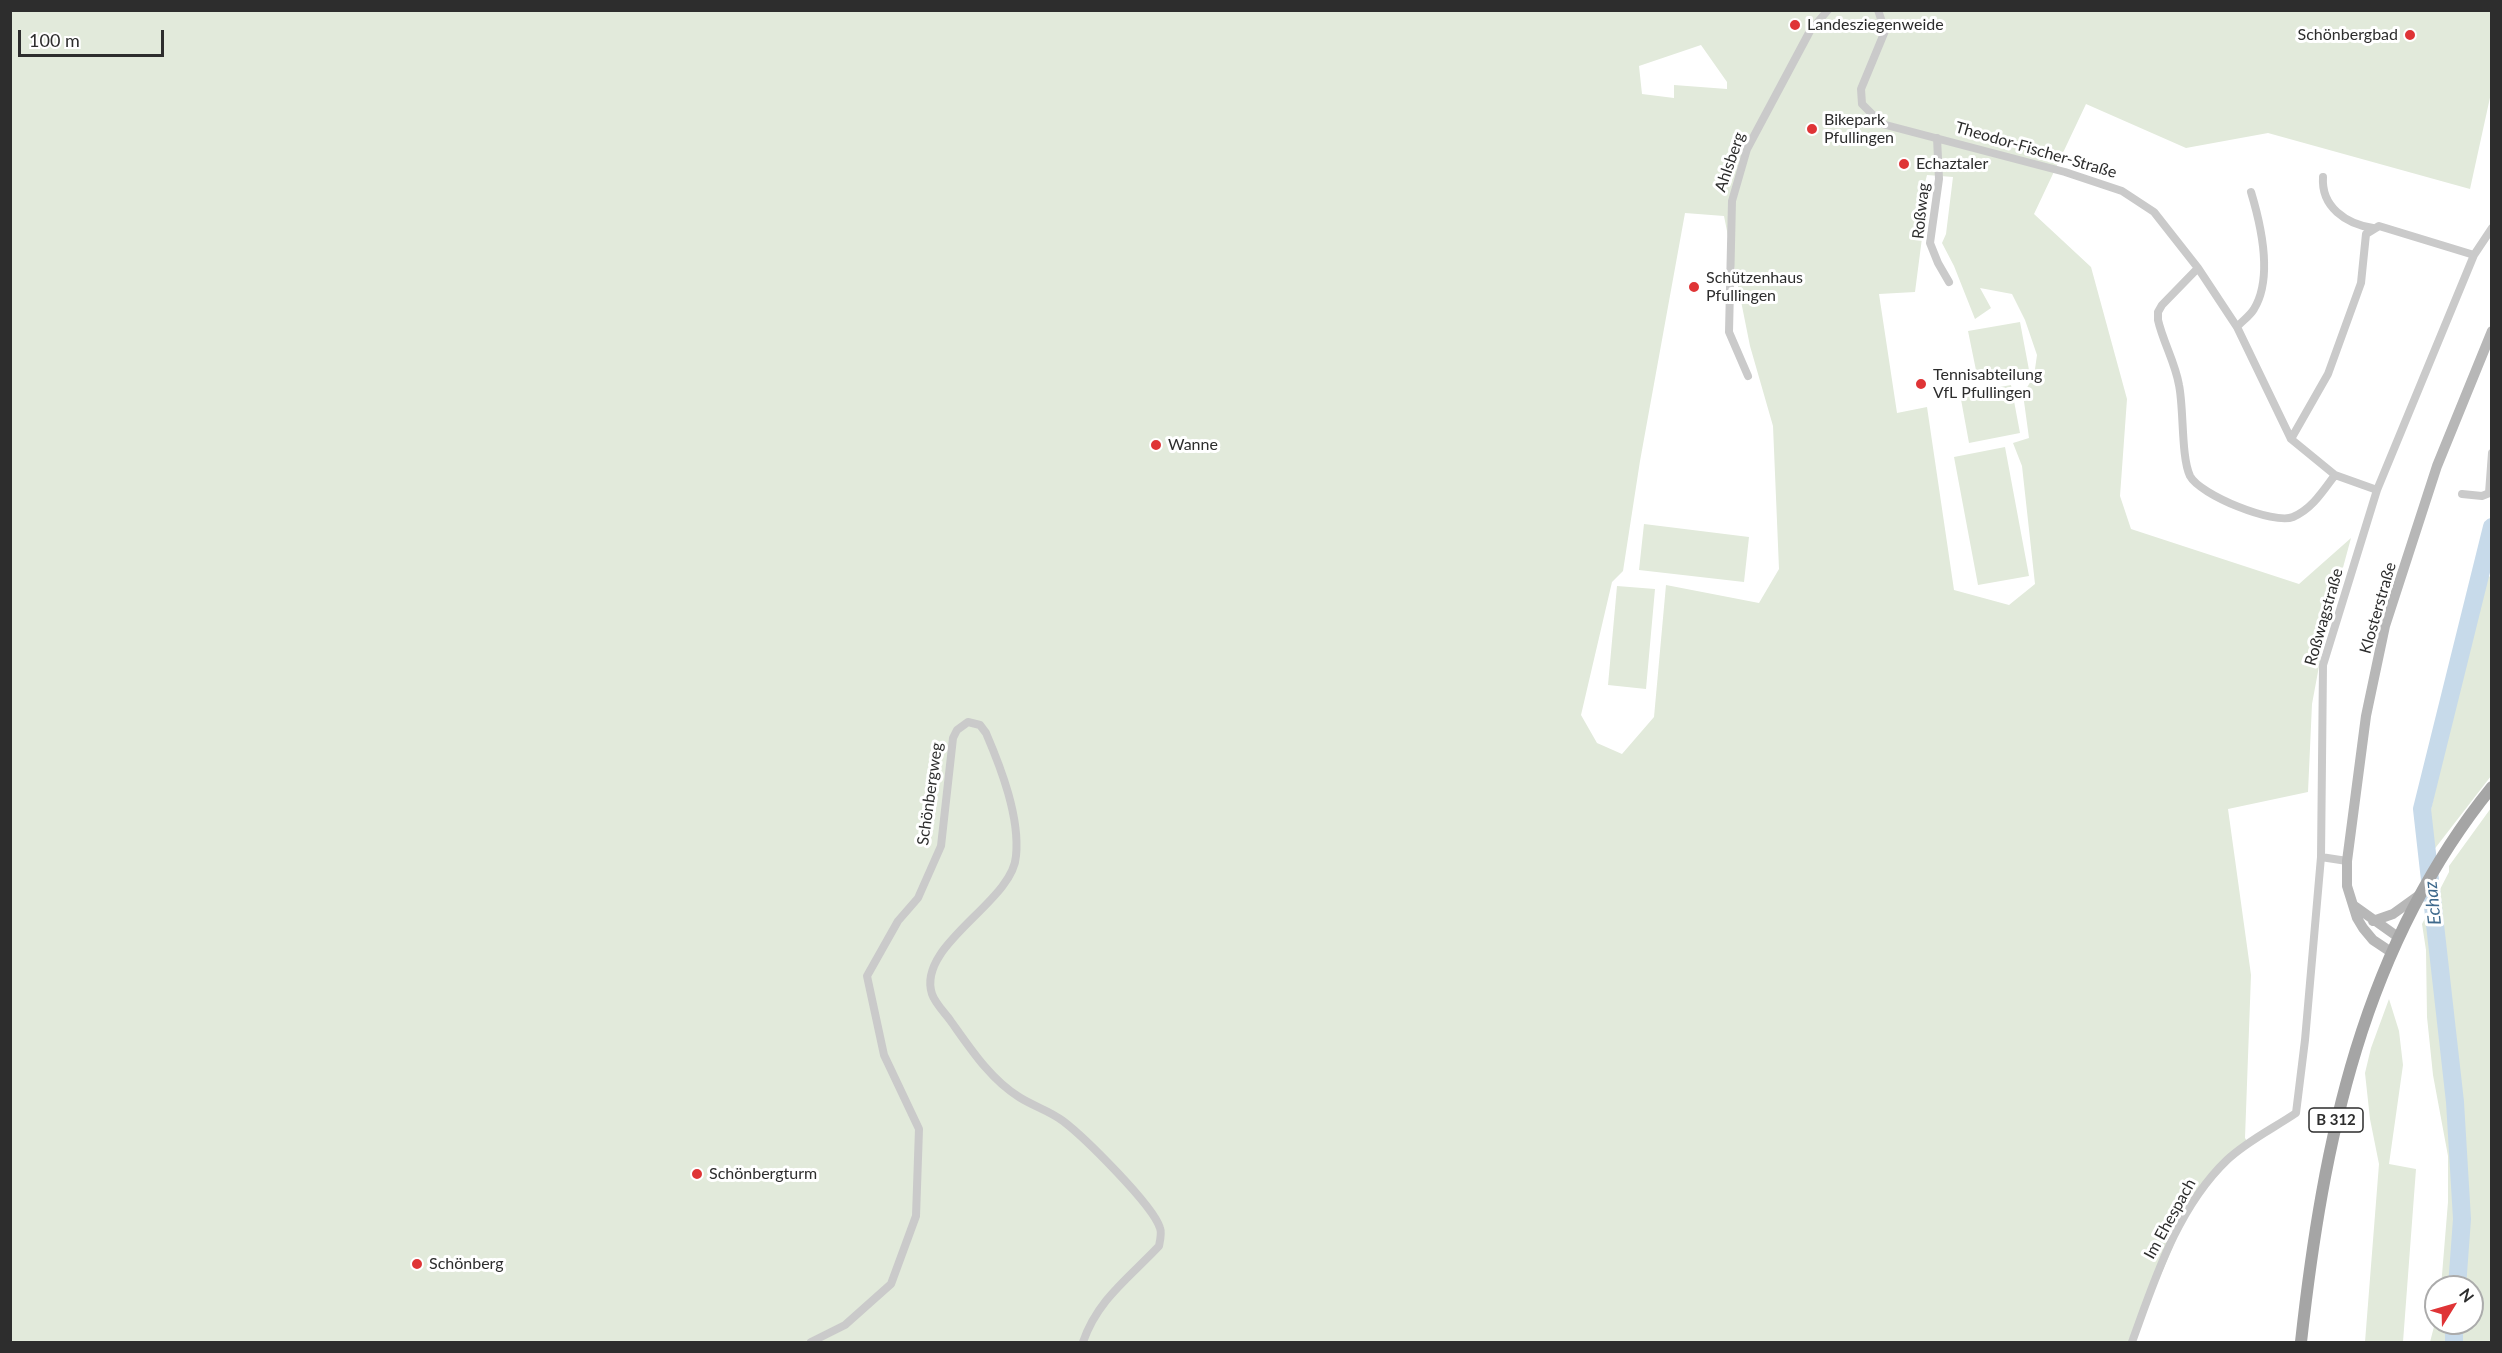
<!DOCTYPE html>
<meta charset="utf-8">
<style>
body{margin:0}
#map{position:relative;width:2502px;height:1353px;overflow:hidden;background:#fff;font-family:Lato,sans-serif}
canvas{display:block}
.frame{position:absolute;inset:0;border:12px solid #2d2d2d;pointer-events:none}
.north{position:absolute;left:2424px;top:1275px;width:60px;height:60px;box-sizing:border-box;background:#fff;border:2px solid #ababab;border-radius:50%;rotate:53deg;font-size:16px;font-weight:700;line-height:24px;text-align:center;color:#2d2d2d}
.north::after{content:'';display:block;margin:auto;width:21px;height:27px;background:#df3436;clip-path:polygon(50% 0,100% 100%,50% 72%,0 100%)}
.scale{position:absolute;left:18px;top:30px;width:146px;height:27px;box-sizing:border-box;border:3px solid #2d2d2d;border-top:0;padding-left:8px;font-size:18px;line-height:21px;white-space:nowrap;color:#2d2d2d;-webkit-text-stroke:4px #fff;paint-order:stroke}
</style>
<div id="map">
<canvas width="2502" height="1353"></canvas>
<div class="frame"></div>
<div class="north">N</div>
<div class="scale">100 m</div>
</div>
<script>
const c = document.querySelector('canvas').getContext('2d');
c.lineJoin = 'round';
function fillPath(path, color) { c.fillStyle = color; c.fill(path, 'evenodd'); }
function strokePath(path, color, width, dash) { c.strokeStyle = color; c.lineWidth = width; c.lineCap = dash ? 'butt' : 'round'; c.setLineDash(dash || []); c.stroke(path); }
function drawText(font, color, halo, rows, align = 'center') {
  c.font = font + ' Lato,sans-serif'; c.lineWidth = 6; c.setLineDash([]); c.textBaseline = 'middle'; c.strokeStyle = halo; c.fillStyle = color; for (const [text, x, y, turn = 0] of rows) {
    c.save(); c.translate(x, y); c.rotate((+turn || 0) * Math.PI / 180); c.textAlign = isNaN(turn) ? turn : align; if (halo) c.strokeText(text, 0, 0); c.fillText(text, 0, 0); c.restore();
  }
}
fillPath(new Path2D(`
 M10,11H2491V93L2470,189L2268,133L2186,148L2086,104L2034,214L2091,267L2127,399L2120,496L2131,529L2299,584L2351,538L2325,634L2312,704L2308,792L2228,809L2251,975L2245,1138L2249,1144L2228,1158L2190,1207L2132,1342H11ZM1701,45L1727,82V89L1674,85V98L1642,94L1639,66ZM1927,175L1953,177L1946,234L1942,243L1954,266L1975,319L1991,308L1980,288L2012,294L2025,320L2037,355L2034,376L2023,394L2029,438L2013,443L2022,466L2035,584L2009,605L1954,590L1927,407L1897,413L1879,294L1915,292L1929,184L1925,183ZM1685,213L1724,216L1750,346L1773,426L1779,569L1759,603L1666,585L1654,717L1622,754L1597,743L1581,715L1612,582L1623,571L1640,461Z
 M2020,322L2029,370L1978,380L1968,331Z
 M2011,385L2020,433L1969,443L1960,394Z
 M2005,447L2029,576L1978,585L1954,457Z
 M1644,524L1749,537L1744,582L1639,570Z
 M2483,575L2492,577L2491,776L2433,851L2428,823Z
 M1617,586L1655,589L1646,689L1608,685Z
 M2491,808V1342H2430L2436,1319V1323H2472V1287H2441L2448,1202V1156L2433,1075L2427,1017L2426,950L2422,924L2449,872V866Z
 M2389,999L2399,1031L2403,1065L2389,1164L2416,1169L2403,1342H2365L2379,1164L2370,1119L2365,1073L2371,1048Z`), '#e2eadb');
strokePath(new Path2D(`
 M2457,1287L2462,1219L2455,1102L2422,809L2492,527
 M2454,1323V1342`), '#c7daea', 18);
strokePath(new Path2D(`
 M1878,10L1885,31L1861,89L1862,104L1882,124L2065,172L2122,191L2154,212L2198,268L2237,327L2291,439L2335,475L2377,490
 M1937,138L1939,179L1930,243L1938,263L1949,282
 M2323,177C2321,207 2346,224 2373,228
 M2198,268L2162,305L2158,312V320C2163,342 2175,362 2179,385C2184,409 2181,457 2190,476C2200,495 2274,525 2293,517C2312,509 2323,491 2335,475
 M2237,327C2242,321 2250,316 2254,309C2273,278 2261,225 2251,192
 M1748,376L1729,332L1732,201L1747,149L1810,31L1828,10
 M2291,439L2328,374L2361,283L2366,234L2379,226L2474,255
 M2489,493L2492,453
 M2462,494L2482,496L2492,492
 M2321,857L2347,861
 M811,1342L845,1325L891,1284L916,1216L919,1129L884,1055L867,976L898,921L918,898L941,846L953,738L957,730L968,722L980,725L986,733C1001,768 1020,817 1016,856C1013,902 916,945 932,994C935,1003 944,1012 950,1020C970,1048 990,1079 1019,1097C1033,1106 1050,1111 1063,1121C1084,1137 1153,1205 1160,1228C1162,1233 1160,1241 1159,1246C1129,1278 1098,1299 1083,1342
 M2132,1342C2155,1279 2177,1208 2227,1160C2247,1141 2274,1128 2296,1113L2305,1040L2321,857L2323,665L2377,490L2474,255L2492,228`), '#cacaca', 8);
strokePath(new Path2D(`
 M2353,905L2398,937
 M2373,921L2393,914L2418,896
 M2391,952L2373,940L2363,928L2357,918L2347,886V861L2366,716L2385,626L2437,466L2492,331`), '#b7b7b7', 10);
strokePath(new Path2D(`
 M2301,1342C2323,1143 2362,947 2492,787`), '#a5a5a5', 12);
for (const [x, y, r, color] of [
 [1795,25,6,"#df3436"],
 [2410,35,6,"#df3436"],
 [1812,129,6,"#df3436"],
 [1904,164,6,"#df3436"],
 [1694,287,6,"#df3436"],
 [1921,384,6,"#df3436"],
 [1156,445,6,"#df3436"],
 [697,1174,6,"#df3436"],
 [417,1264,6,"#df3436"]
]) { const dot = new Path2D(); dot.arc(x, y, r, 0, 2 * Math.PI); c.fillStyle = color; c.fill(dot); strokePath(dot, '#fff', 2); }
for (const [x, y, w] of [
 [2336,1120,54]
]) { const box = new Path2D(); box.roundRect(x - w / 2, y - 12, w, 24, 4.5); c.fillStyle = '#fff'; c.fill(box); strokePath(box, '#2d2d2d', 1.5); }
drawText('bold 15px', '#2d2d2d', null, [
 ["B 312",2336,1120]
]);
drawText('16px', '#2d2d2d', '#fff', [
 ["Landesziegenweide",1807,25],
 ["Schönbergbad",2398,35,"right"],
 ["Bikepark",1824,120],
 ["Pfullingen",1824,138],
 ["Echaztaler",1916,164],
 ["Schützenhaus",1706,278],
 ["Pfullingen",1706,296],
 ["Tennisabteilung",1933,375],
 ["VfL Pfullingen",1933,393],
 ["Wanne",1168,445],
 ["Schönbergturm",709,1174],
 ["Schönberg",429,1264]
], 'left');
drawText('16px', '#2d2d2d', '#fff', [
 ["Theodor-Fischer-Straße",2036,150,16],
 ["Ahlsberg",1730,162,-71],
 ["Roßwag",1921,211,-84],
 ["Klosterstraße",2378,608,-74],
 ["Roßwagstraße",2324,617,-74],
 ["Schönbergweg",930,794,-82],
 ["Im Ehespach",2170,1219,-61]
]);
drawText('italic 18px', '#3e698c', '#fff', [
 ["Echaz",2433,903,-96]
]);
</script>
